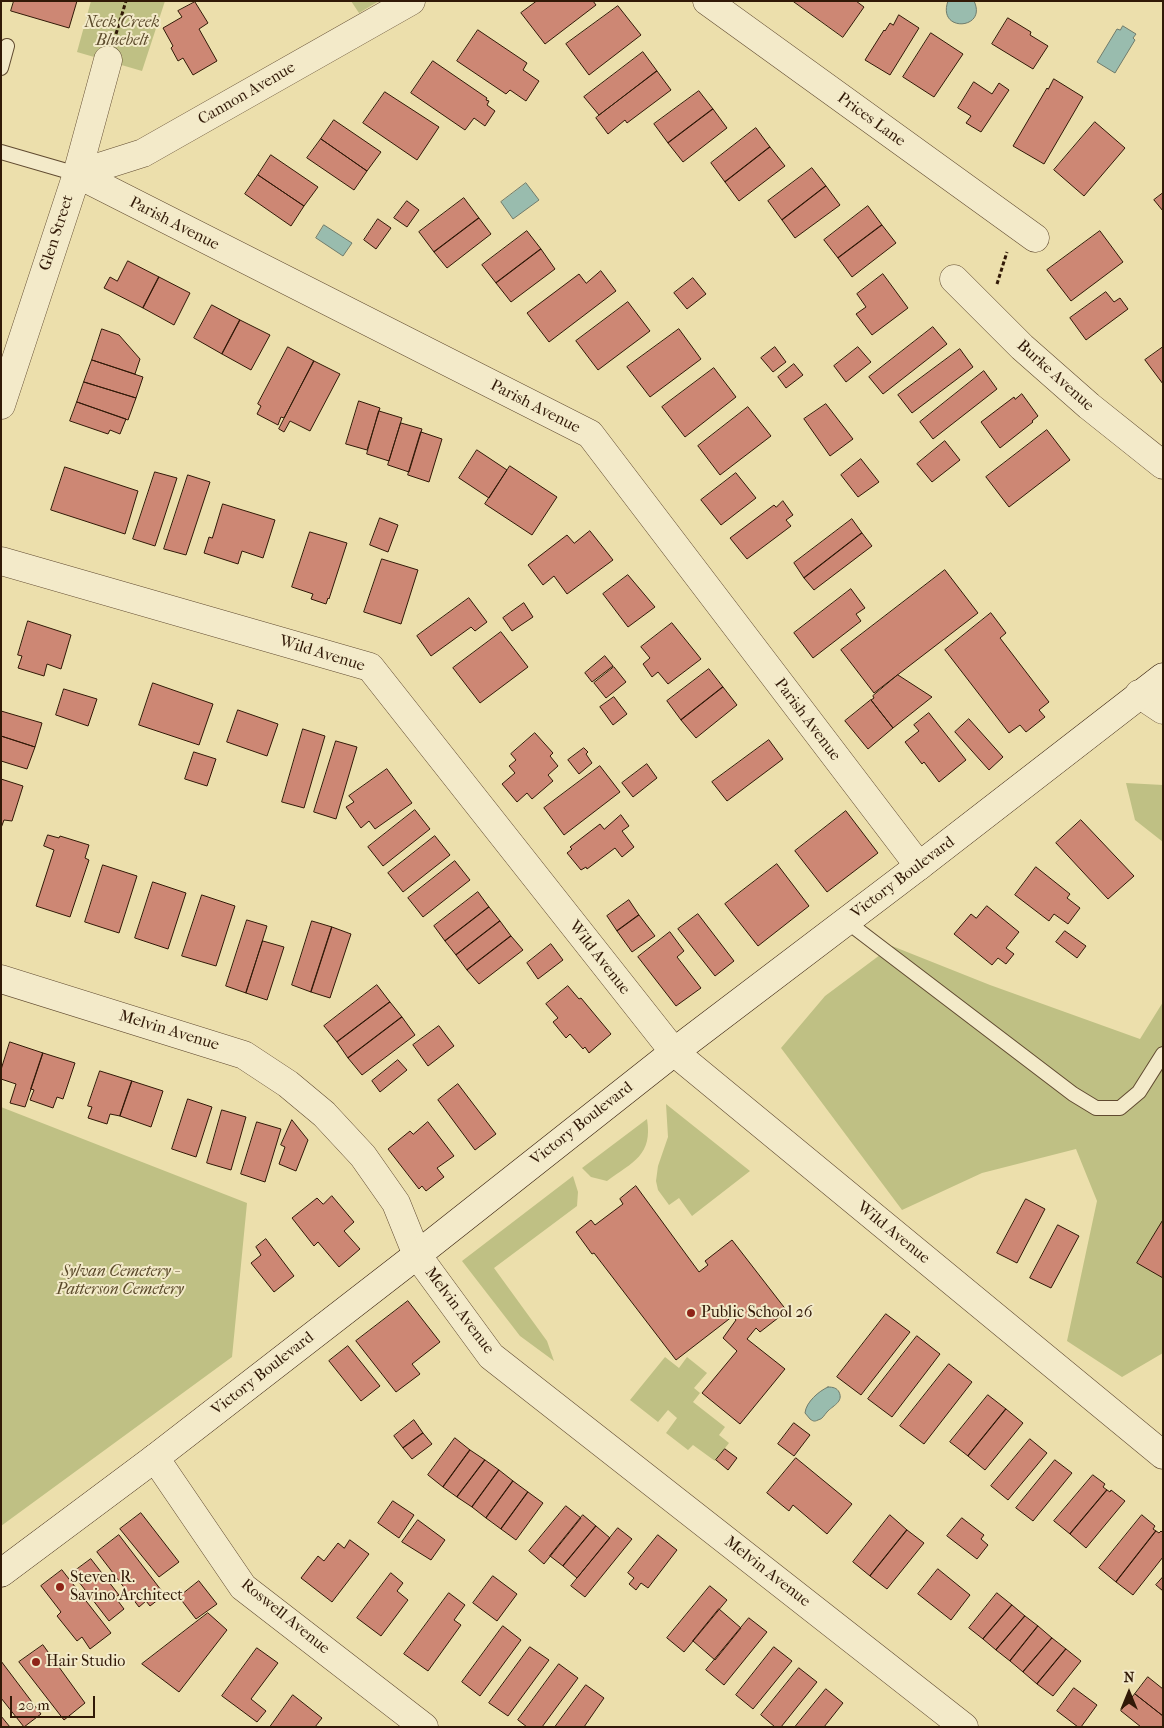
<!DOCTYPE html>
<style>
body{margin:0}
#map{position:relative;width:1164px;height:1728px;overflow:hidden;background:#ecdfac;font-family:"IM FELL French Canon",serif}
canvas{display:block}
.frame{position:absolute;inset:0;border:2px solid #311907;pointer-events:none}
.north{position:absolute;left:1104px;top:1668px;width:50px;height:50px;-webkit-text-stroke:4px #f3eac9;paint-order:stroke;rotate:0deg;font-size:14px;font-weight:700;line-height:20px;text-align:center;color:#311907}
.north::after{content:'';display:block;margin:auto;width:18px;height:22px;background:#311907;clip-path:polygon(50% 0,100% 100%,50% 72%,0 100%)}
.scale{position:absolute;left:10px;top:1696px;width:85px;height:22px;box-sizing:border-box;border:2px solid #311907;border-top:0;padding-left:6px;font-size:15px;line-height:18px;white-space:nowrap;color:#311907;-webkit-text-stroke:4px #f3eac9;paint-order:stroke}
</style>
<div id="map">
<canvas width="1164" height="1728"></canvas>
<div class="frame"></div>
<div class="north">N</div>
<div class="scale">20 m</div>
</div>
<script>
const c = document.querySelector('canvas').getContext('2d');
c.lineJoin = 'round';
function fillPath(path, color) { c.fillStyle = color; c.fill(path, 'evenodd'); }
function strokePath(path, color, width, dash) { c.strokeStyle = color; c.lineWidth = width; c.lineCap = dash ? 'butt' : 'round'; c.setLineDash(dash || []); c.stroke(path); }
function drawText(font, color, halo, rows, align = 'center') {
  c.font = font + ' "IM FELL French Canon",serif'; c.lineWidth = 4; c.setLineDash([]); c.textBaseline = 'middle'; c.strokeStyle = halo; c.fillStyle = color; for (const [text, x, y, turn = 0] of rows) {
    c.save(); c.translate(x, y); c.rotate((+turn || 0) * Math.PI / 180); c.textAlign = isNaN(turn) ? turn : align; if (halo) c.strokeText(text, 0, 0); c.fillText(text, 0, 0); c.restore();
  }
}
fillPath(new Path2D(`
 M91,1H165L142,71L77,52Z
 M351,1H379L359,13Z
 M1126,783L1163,785V842L1135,820Z
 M892,946L990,985L1140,1039L1163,1002V1353L1122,1377L1067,1341L1097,1201L1076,1149L982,1173L902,1210L781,1048L825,996Z
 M666,1104L750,1171L692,1216L679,1198L669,1205L658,1190L656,1181L658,1166L668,1137Z
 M1,1107L247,1203L232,1357L1,1526Z
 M647,1119C653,1155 633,1162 607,1181L591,1177L582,1168Z
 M573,1176L578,1192L577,1206L494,1268L547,1341L554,1361L520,1336L462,1261Z
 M665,1357L679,1368L687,1357L707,1373L694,1388L700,1393L693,1402L725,1427L719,1435L729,1443L715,1461L693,1445L688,1450L666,1433L677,1418L668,1410L658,1422L630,1400Z`), '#bfc084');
const water = new Path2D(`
 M948,1H974C988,30 936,33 948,1Z
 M1123,26L1136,34L1133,38L1135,40L1115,73L1097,62L1117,29L1120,30Z
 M526,183L539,200L513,219L501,202Z
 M324,225L352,243L343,256L316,238Z
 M828,1387C833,1387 837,1388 839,1392C844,1402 832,1406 827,1412C824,1415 823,1419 818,1420C814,1422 813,1421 810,1419L805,1413C806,1402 819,1391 828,1387Z`);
fillPath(water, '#99bcae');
strokePath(water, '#6f7b6b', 1);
const building = new Path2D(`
 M14,1H77L69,28L11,11Z
 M537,1H593L596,5L545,44L521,13Z
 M793,1H856L864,7L843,37Z
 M195,2L208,23L199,29L217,61L193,75L183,58L178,61L171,48L173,46L163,28L182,17L178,11Z
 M618,6L641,35L589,75L566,44Z
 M899,15L919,28L890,75L865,60L884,30L885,31L890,23L893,25Z
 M1008,18L1031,32L1030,35L1048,46L1033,69L992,44Z
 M478,30L527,63L523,70L539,81L526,101L510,90L506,94L457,61Z
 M931,33L963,54L934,97L903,77Z
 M643,52L657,71L599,115L584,97Z
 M433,61L487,98L486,100L489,101L487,105L495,111L485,126L474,118L465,130L411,93Z
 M657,71L671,90L627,123L625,120L608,134L596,118Z
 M1054,79L1083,97L1044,164L1013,146L1047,88L1048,89Z
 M974,82L992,94L999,83L1009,90L981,132L966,123L971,116L958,108Z
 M699,91L713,109L668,143L654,124Z
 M385,92L439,127L417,160L363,123Z
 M713,109L727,128L683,162L668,143Z
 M334,120L381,152L367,171L321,139Z
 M1095,122L1125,148L1084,196L1054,170Z
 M756,128L770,147L725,182L711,163Z
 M321,139L367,171L354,190L307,158Z
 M770,147L785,166L739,201L725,182Z
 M271,155L318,187L304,206L258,175Z
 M812,168L826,186L782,220L768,201Z
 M258,175L304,206L291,226L245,194Z
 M826,186L840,205L795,238L782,220Z
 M1163,193V211L1154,200Z
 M464,198L479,218L434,252L419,232Z
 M407,201L419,210L407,227L394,218Z
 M868,206L882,225L838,258L824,240Z
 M479,218L491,234L447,268L434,252Z
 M378,219L391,228L376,249L364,240Z
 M882,225L896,243L852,277L838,258Z
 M527,231L541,249L496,283L482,265Z
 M1100,231L1123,262L1071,301L1047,270Z
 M541,249L555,269L511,302L496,283Z
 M128,261L159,277L143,308L104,288L110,277L117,281Z
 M601,271L616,291L549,342L527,313L579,274L586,283Z
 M883,274L908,308L872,335L856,314L866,307L857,294Z
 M159,277L190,293L174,325L143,308Z
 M693,278L706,294L687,309L674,293Z
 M1106,292L1114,302L1120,298L1128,309L1086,340L1070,318Z
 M628,302L650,331L598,370L576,341Z
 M212,305L240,320L222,354L194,338Z
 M240,320L270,335L251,370L222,354Z
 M933,327L947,344L883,394L869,377Z
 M102,329L119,335L140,359L135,374L92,360Z
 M679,329L701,359L650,397L627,367Z
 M288,347L314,361L284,418L281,417L278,425L257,414L261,406L258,404Z
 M775,347L786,362L773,372L761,358Z
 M858,347L871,362L846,382L834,366Z
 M1163,347V384L1145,360Z
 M960,349L973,367L912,413L898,395Z
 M92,360L143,377L136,398L84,382Z
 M314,361L340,374L310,431L290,421L284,432L279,429Z
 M794,364L803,375L786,388L778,377Z
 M714,368L736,397L685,437L662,407Z
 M984,371L997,389L933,439L920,422Z
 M84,382L136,398L128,420L77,402Z
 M1022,394L1038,416L1032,421L1033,422L1000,448L981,422L1014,397L1015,399Z
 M359,401L380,408L367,450L346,444Z
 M77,402L126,419L120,434L110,430L108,434L70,421Z
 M826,404L853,439L830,456L804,419Z
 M748,407L771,436L720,475L698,446Z
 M379,411L402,418L389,461L367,454Z
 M401,423L422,429L409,472L388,465Z
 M1047,430L1070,460L1009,507L986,477Z
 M421,432L442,439L429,482L408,475Z
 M945,441L960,460L932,482L917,464Z
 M477,450L507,470L489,498L459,478Z
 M861,459L879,482L858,497L841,475Z
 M510,466L557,497L532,535L485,504Z
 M65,467L138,491L125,534L51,510Z
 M155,472L177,478L155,546L133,539Z
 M736,473L756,498L721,525L701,500Z
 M188,475L210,482L186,555L164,549Z
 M783,501L793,515L786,520L791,526L747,559L730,538L774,505L776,507Z
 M223,504L275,520L263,558L242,551L238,564L204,553L209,537L212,538Z
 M380,518L398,525L388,552L370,545Z
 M852,519L862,533L804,578L794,563Z
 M590,531L613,560L567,594L554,576L543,585L528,565L567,535L574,543Z
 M310,532L347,543L329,599L328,598L326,604L311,599L313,594L292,587Z
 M862,533L872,546L814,590L804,578Z
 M382,559L418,570L401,624L364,612Z
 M945,570L978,613L874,693L841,650Z
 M628,575L655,607L628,627L603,594Z
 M851,589L865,608L856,614L861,621L813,658L794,633Z
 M469,598L487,622L475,631L471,627L431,656L417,636Z
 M524,603L533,617L512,631L503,618Z
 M991,613L1006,633L1000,638L1049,702L1039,710L1045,717L1026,732L1020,725L1009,733L945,650Z
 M28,621L71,635L61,669L47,664L44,676L18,668L22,656L18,655Z
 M672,623L701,659L668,684L658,672L652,677L643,664L650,658L641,647Z
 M501,632L528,667L480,703L453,668Z
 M605,656L613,666L592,682L585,673Z
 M614,667L626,682L606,698L594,683Z
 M709,669L723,687L681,720L667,701Z
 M898,675L932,697L893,728L871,700L874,698L873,696Z
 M153,683L213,704L199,745L139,725Z
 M723,687L737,705L696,738L681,720Z
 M64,689L97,699L88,726L56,715Z
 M614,697L627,714L613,725L600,707Z
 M871,700L893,728L868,749L845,721Z
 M238,710L278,724L267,756L227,742Z
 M1,711L42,723L35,747L1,736Z
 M929,713L966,760L939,782L924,762L922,764L905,742L919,731L914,725Z
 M969,719L1003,757L989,770L955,732Z
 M303,729L325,736L304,808L282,802Z
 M535,733L553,753L550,756L558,766L548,775L553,781L532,799L527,793L517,802L502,784L515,773L509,766L516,760L511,754Z
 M1,736L35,747L27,769L1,761Z
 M769,740L783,759L727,801L712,782Z
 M336,741L357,747L336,819L314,812Z
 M584,748L588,752L586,754L592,763L579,774L568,760Z
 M194,752L216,759L207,786L185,779Z
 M647,764L657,778L633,797L622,783Z
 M600,766L620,792L564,835L544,808Z
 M387,769L412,803L375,829L369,821L361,828L346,807L354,802L349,796Z
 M1,779L23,786L12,821L4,820L1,828Z
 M415,810L430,829L383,866L368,847Z
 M846,811L878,853L827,892L795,851Z
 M621,815L629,826L622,831L634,847L622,857L615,848L587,869L586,867L581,870L567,853L572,849L570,847L600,824L604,829Z
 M1081,820L1134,876L1108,899L1056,843Z
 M48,835L59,838L60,836L89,845L85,858L89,860L70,917L36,906L54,850L44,846Z
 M435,836L450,855L403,892L388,873Z
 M455,861L470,880L423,917L408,898Z
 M777,864L809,906L758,946L725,904Z
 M103,865L137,876L119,933L85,922Z
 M1036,867L1070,894L1067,898L1080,908L1068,924L1054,914L1049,921L1015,895Z
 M153,882L186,893L168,949L135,938Z
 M478,892L489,907L445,941L434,926Z
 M202,895L235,906L216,966L182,956Z
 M629,900L639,915L617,931L607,916Z
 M987,906L1019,932L1006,948L1014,954L1006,964L998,958L992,965L954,934L971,914L976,918Z
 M489,907L500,921L456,955L445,941Z
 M698,914L734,961L715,976L678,929Z
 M639,915L655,936L632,952L617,931Z
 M247,920L267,926L246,993L226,986Z
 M312,921L332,927L311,992L292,985Z
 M500,921L511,936L467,970L456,955Z
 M332,927L351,934L330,998L311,992Z
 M1065,931L1086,946L1077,958L1056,942Z
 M670,932L684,951L677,957L701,988L676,1006L638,957Z
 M511,936L523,950L479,984L467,970Z
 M263,941L284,947L267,1000L246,993Z
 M551,944L563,960L538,979L527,963Z
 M377,985L390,1002L337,1042L324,1026Z
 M568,986L579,999L581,998L611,1034L589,1053L585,1047L583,1049L570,1034L566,1038L553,1022L558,1018L546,1004Z
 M390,1002L402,1017L348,1058L337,1042Z
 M402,1017L415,1035L362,1075L348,1058Z
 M439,1026L454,1046L428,1066L413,1045Z
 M10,1042L43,1053L25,1107L10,1103L16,1084L1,1079V1070Z
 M43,1053L75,1063L63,1099L57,1097L53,1108L30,1100L34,1090L31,1089Z
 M398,1060L407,1070L380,1092L372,1081Z
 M100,1071L132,1081L120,1116L110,1114L107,1124L88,1118L92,1107L88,1106Z
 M132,1081L163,1091L151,1127L120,1116Z
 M458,1084L496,1134L475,1150L438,1100Z
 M188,1099L212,1107L196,1157L172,1149Z
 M222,1110L246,1117L231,1170L207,1163Z
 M292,1120L308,1140L296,1171L279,1164L285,1147L281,1145Z
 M257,1122L281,1129L265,1182L241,1174Z
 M428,1122L454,1156L437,1168L444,1177L426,1191L422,1186L419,1189L388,1149L410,1131L413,1134Z
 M636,1186L699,1272L708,1265L705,1261L732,1240L787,1311L760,1332L756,1328L747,1339L785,1369L740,1424L702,1393L737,1351L723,1338L736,1320L733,1316L676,1360L594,1253L592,1254L576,1232L591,1220L595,1225L623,1204L620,1199Z
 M332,1196L354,1222L344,1231L360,1249L339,1267L318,1242L314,1246L292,1218L317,1198L323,1204Z
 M1026,1199L1045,1209L1017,1263L997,1253Z
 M1163,1220V1278L1137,1263Z
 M1058,1225L1079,1236L1051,1288L1030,1278Z
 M266,1239L294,1276L274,1292L251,1263L261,1255L256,1247Z
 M408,1301L440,1342L412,1364L420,1374L396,1392L356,1341Z
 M886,1314L910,1332L861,1395L837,1377Z
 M917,1336L940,1354L892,1417L868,1399Z
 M348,1346L380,1386L361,1401L329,1361Z
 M949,1364L972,1382L924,1444L900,1426Z
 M988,1395L1006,1409L968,1456L950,1442Z
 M1006,1409L1023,1423L985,1470L968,1456Z
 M414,1420L423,1433L403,1448L394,1436Z
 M794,1423L810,1435L794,1456L778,1444Z
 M423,1433L432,1444L412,1459L403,1448Z
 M455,1438L470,1450L443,1487L428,1475Z
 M1030,1439L1047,1453L1008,1500L991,1486Z
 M725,1449L737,1458L728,1470L716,1460Z
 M470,1450L485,1460L457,1497L443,1487Z
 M796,1458L852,1504L827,1534L793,1505L789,1511L767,1493Z
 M485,1460L499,1470L472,1507L457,1497Z
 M1055,1460L1072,1473L1033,1521L1016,1508Z
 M499,1470L513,1481L486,1518L472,1507Z
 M1093,1475L1105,1484L1103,1487L1107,1490L1070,1534L1054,1521Z
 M513,1481L528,1492L501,1529L486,1518Z
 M1107,1490L1110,1492L1111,1490L1125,1501L1086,1548L1070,1534Z
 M528,1492L543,1503L516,1540L501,1529Z
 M393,1501L414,1515L399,1538L378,1523Z
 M566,1506L581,1518L544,1564L529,1551Z
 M141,1513L179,1562L159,1577L120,1529Z
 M583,1515L596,1526L563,1566L550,1556Z
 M890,1515L907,1530L870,1576L853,1562Z
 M1142,1515L1155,1526L1153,1529L1156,1531L1116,1582L1099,1568Z
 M962,1518L984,1535L981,1539L988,1545L977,1559L947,1536Z
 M418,1520L445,1540L431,1560L402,1542Z
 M596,1526L610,1538L577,1578L563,1566Z
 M618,1528L632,1539L585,1597L571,1586Z
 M907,1530L924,1543L887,1589L870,1576Z
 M1156,1531L1159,1533L1161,1531L1163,1533V1557L1133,1595L1116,1582Z
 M119,1535L161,1590L155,1594L159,1599L150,1606L146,1601L139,1607L97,1552Z
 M658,1535L677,1550L648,1588L641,1583L636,1590L629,1584L634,1578L628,1573Z
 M350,1540L369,1554L332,1602L301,1578L318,1556L324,1561L338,1543L344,1548Z
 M91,1559L119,1595L115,1597L124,1609L109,1621L72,1573Z
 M938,1569L970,1595L951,1620L918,1594Z
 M62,1570L111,1633L90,1649L82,1637L77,1641L57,1616L61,1612L41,1586Z
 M391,1573L403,1583L397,1591L408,1600L381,1636L357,1618Z
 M493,1576L517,1594L497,1621L473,1603Z
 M1163,1577V1591L1156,1585Z
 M199,1581L217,1604L196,1619L179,1597Z
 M710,1586L727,1600L684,1652L667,1638Z
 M449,1593L465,1605L454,1620L461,1625L428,1671L404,1654Z
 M997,1593L1012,1605L983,1639L969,1628Z
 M1012,1605L1025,1616L996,1650L983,1639Z
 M719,1609L741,1628L715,1660L693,1641Z
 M208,1613L227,1630L179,1692L142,1664Z
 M1025,1616L1038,1626L1010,1661L996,1650Z
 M749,1618L767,1632L724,1685L706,1670Z
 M503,1626L521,1640L480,1696L462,1682Z
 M1038,1626L1052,1638L1023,1672L1010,1661Z
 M1052,1638L1066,1649L1037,1684L1023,1672Z
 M43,1645L85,1703L64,1720L19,1662Z
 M530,1647L549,1660L508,1716L489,1703Z
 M774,1647L792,1661L753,1709L736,1695Z
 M257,1648L278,1663L251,1699L266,1711L257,1722L222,1696Z
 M1066,1649L1081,1661L1053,1696L1037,1684Z
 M1,1661L41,1714L24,1727L1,1698Z
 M559,1664L578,1678L542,1727H527L518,1720Z
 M799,1668L817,1682L781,1727H775L761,1715Z
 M1148,1677L1163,1689V1716L1135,1694Z
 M586,1685L604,1698L584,1727H555Z
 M1074,1688L1097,1705L1081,1727H1078L1057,1711Z
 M826,1689L843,1703L824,1727H795Z
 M1135,1694L1163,1716V1727H1141L1121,1711Z
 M293,1695L322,1718L315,1727H270Z
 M1,1716L10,1727H1Z`);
fillPath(building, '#cd8774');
strokePath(building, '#311907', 1);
const service = new Path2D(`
 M1,68L7,46
 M1,152L77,174
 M846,921L1073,1094L1096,1108H1120L1139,1092L1163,1054`);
const minor = new Path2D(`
 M707,1L1035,238
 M77,174L590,434L919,866
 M77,174L143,153L411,1
 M954,279L1022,347L1089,406L1163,465
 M1,405L77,174L108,60
 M1,561L370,667L674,1052L1163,1455
 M1139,694L1163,710
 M1,979L244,1055L288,1084L324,1114L363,1156L396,1203L417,1255L491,1356L964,1727
 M155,1458L243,1587L424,1727`);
const secondary = new Path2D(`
 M1,1573L155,1458L417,1255L674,1052L919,866L1163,677`);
strokePath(service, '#604a30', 16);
strokePath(minor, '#604a30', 29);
strokePath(secondary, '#311907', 29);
strokePath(new Path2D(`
 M116,34L126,1
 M997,284L1007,252`), '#311907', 3, [4, 2.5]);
strokePath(service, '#f3eac9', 14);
strokePath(minor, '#f3eac9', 28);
strokePath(secondary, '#f3eac9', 28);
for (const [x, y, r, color] of [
 [691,1313,5,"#8f2418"],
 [60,1587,5,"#8f2418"],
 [36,1662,5,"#8f2418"]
]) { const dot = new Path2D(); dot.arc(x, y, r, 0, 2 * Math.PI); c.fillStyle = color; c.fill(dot); strokePath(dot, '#f3eac9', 2); }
drawText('italic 16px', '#5c4b2c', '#f3eac9', [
 ["Neck Creek",122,23],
 ["Bluebelt",122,41],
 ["Sylvan Cemetery -",120,1272],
 ["Patterson Cemetery",120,1290]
]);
drawText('16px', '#311907', '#f3eac9', [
 ["Cannon Avenue",247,94,-30],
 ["Prices Lane",871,120,36],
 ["Parish Avenue",174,224,27],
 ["Glen Street",57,233,-72],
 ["Burke Avenue",1055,376,42],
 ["Parish Avenue",535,407,27],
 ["Wild Avenue",322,654,17],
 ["Parish Avenue",807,720,53],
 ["Victory Boulevard",903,878,-37],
 ["Wild Avenue",599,958,52],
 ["Melvin Avenue",169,1031,17],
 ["Victory Boulevard",582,1124,-38],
 ["Wild Avenue",893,1233,39],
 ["Melvin Avenue",459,1311,53],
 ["Victory Boulevard",263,1374,-38],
 ["Melvin Avenue",767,1572,38],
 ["Roswell Avenue",285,1617,39]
]);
drawText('16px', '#311907', '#f3eac9', [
 ["Public School 26",701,1313],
 ["Steven R.",70,1578],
 ["Savino Architect",70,1596],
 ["Hair Studio",46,1662]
], 'left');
</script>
